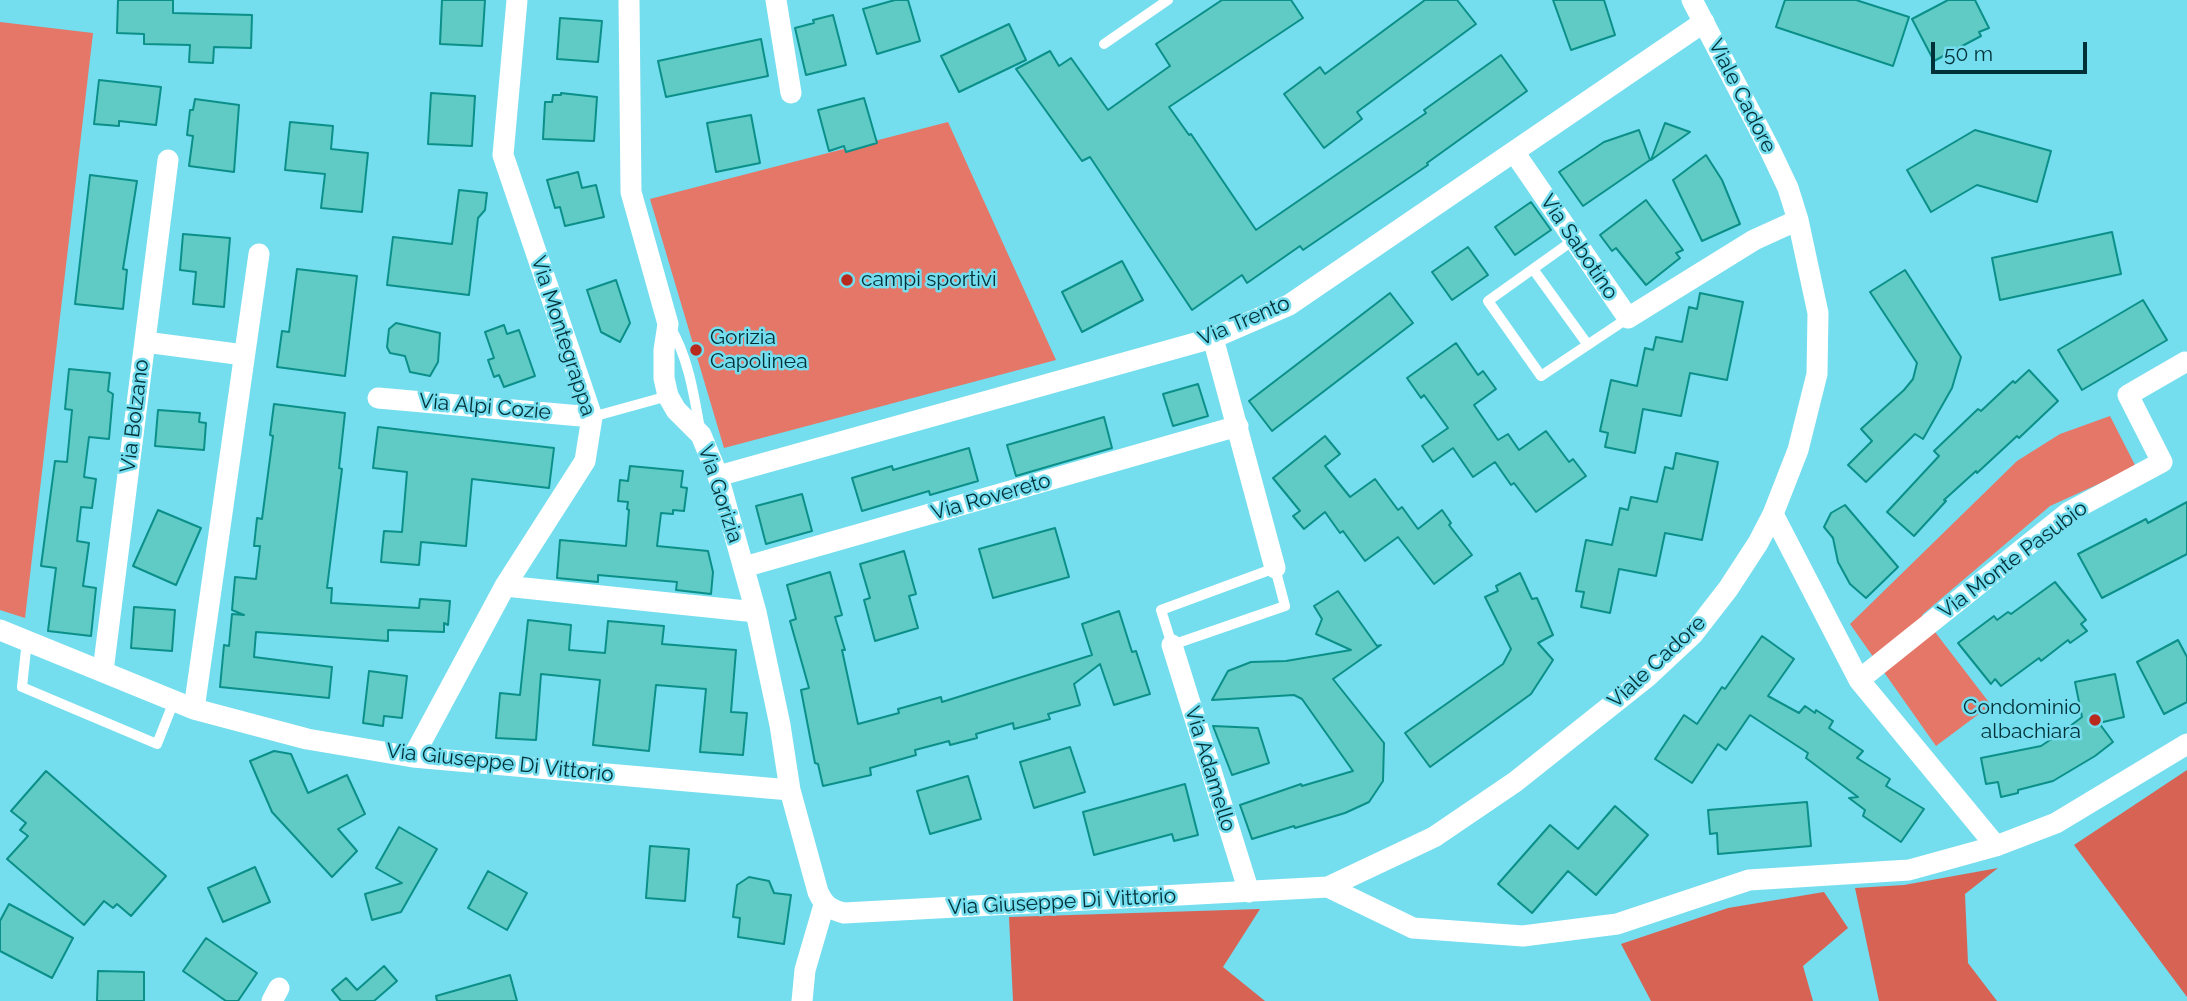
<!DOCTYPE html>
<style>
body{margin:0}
#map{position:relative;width:2187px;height:1001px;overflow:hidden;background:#74ddee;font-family:Raleway,sans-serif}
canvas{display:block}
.scale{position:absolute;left:1931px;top:42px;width:156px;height:32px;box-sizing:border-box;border:4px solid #003138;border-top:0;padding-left:9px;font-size:21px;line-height:24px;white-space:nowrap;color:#003138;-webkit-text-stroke:5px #74ddee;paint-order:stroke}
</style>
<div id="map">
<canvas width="2187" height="1001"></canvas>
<div class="scale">50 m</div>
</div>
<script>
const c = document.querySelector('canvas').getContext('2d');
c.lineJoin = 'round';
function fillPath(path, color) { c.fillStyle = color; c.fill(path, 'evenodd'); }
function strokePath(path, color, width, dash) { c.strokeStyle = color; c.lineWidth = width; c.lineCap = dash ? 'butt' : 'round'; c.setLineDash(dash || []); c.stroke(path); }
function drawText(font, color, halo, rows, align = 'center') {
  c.font = font + ' Raleway,sans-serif'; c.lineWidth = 5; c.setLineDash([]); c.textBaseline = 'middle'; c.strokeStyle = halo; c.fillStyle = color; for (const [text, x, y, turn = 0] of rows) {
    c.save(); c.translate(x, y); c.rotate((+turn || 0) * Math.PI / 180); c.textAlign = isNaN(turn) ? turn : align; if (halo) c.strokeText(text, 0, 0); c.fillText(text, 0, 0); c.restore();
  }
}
fillPath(new Path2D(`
 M0,22L93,33L25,618L0,610Z
 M948,122L1056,360L724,448L650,199Z
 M2110,416L2136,467L2050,506L1922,615L1991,705L1936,746L1850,624L2017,461L2060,434Z`), '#e57768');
fillPath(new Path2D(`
 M2187,770V997L2074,845Z
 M1998,868L1965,894L1968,963L1997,1001H1879L1855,888L1904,885Z
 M1824,892L1848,928L1803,966L1813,1001H1651L1621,944L1728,908Z
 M1260,909L1223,967L1265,1001H1013L1009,917Z`), '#d76354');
const building = new Path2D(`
 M118,0H173V13L252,15L251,48L214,47L213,63L189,62L190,45L144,44V34L117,33Z
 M442,0H485L482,46L440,44Z
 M895,0H908L920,41L877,54L863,9Z
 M1222,0H1291L1303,18L1169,107L1189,135L1191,134L1256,230L1426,113L1424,110L1501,55L1527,91L1427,163L1428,165L1303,250L1300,246L1247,283L1242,275L1192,310L1090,157L1082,161L1016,69L1050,51L1059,66L1071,58L1108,110L1170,66L1156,44Z
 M1425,0H1457L1476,24L1357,112L1362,119L1324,148L1284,94L1320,67L1325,74Z
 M1553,0H1604L1615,35L1571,50Z
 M1785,0H1856L1909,17L1893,66L1776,27Z
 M1948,0H1975L1989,28L1979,32L1981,36L1934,61L1912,19Z
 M833,15L846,65L806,75L795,28L814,23L813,20Z
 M560,18L602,21L598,62L557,59Z
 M1009,24L1026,60L959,92L941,56Z
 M761,39L768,76L666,97L658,61Z
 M99,80L161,87L156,125L119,121V126L94,124Z
 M431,93L475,96L472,146L428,144Z
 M561,93L597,97L594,141L543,139L545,102H552L553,95H561Z
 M864,98L877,143L846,152L844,146L829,151L818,110Z
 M195,99L239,105L234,172L189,166L193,136L187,135L190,110H193Z
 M751,115L760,163L716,172L707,123Z
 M290,122L333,126L331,149L368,153L362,212L321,208L325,174L285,170Z
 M1665,123L1690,132L1651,160Z
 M1639,130L1650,160L1583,206L1559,172L1604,142Z
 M1975,130L2051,151L2037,202L1977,185L1931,212L1907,170Z
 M1706,155L1722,180L1740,224L1702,241L1673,180Z
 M578,172L582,188L596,185L604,217L565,226L560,207L555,208L547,180Z
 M90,175L137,181L123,269L127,270L123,309L75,304Z
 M459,190L487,193L485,210L478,218L469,295L387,285L393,237L452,244Z
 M1646,200L1683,250L1676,253L1680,258L1646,285L1616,248L1612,251L1600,235Z
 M1531,202L1551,230L1515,255L1495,227Z
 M2112,232L2121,274L2000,300L1992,258Z
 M183,234L230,238L224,307L193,304L196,272L180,270Z
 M1468,247L1488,275L1452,300L1432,272Z
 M1122,261L1143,300L1082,332L1062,292Z
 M297,269L357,276L345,376L277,367L282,331L289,332Z
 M1905,270L1961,357L1952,388L1923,439L1915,434L1866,482L1848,465L1872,441L1861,429L1904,390L1913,379L1917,363L1870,292Z
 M616,280L630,323L620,342L601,332L587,290Z
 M1390,293L1413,323L1272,431L1249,401Z
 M1700,293L1743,302L1727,380L1690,373L1681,416L1643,409L1635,453L1605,447L1608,433L1600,431L1611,380L1637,386L1645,348L1653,350L1656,337L1682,342L1689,307L1697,309Z
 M2143,300L2167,340L2082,390L2058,350Z
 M396,323L440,333L438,362L430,376L410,372L405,356L390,353L387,347L389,329Z
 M504,325L507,334L519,330L535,376L504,387L499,375L494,377L488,360L494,358L485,332Z
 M1456,343L1478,375L1483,371L1496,389L1474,405L1498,440L1508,434L1519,450L1546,431L1569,462L1573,459L1586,476L1536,512L1514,483L1511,485L1495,462L1473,477L1453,448L1433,462L1422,446L1448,428L1424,395L1421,398L1407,378Z
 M69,369L110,373L108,391L113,394L109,439L89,437L84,477L96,479L92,508L81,507L77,541L89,543L83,586L96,588L91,636L48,631L56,568L41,566L55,461L67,462L72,410L65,409Z
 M2029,370L2058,401L2019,438L2017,436L1977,473L1976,471L1944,500L1946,501L1914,536L1887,512L1939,456L1934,451L1978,409L1981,411L2013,381L2015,383Z
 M1198,384L1208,416L1173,426L1163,394Z
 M274,404L345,413L339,468L342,469L327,588H332L331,603L419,608L420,599L450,601L448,625L444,623V632L388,630V641L256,632L254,657L332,667L329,698L220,687L224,645L229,646L232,614L244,615L232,610L235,577L256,579L260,546H254L257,518L262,519L273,436L270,435Z
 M158,410L200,413L199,422L206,423L204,450L155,446Z
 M1104,417L1112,448L1016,476L1007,445Z
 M378,427L554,448L549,488L472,479L466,546L421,542L419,565L381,562L384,531L402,532L407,472L373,468Z
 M1325,436L1340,454L1325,466L1350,497L1375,479L1398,510L1402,507L1418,529L1442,510L1451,523L1449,525L1472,555L1434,584L1398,537L1365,561L1343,531L1340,533L1325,512L1304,529L1293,516L1300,511L1273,478Z
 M969,448L978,481L930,495L929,491L862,511L852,478L892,466L893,470Z
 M1676,453L1718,462L1702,540L1665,533L1656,576L1619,569L1610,613L1581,607L1584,592L1576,591L1586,540L1612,545L1620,508L1628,510L1631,497L1657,502L1665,467L1673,469Z
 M630,466L683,471L681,487L687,488L684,511L673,510V514L661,513L657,546L708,551L713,572L711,594L676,590L677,582L598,575V582L557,578L560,540L626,546L629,510L627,509L628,502L618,501L620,480L628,481Z
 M802,494L812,531L766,544L756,506Z
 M2187,502V554L2102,598L2078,554L2146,519L2148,523Z
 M1845,505L1898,567L1866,598L1850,584L1838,562L1833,538L1824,527L1831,513Z
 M158,510L201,528L176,585L133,566Z
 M1055,528L1069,577L993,598L979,549Z
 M904,551L916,594L909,596L918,628L875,641L864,600L870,598L860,564Z
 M830,572L842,615L835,617L845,650H842L858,724L899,713L898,709L941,697L942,702L1092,655L1082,624L1119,611L1132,652L1136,651L1150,694L1114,705L1100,664L1074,684L1080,705L1048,714L1050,719L1014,729L1013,723L976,734L977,738L950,745L949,741L915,750L916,755L870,768L871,775L823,786L818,764L815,763L801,690L809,688L790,621L796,619L787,585Z
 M1520,573L1532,599L1537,598L1553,635L1538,643L1553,660L1531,694L1430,767L1405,733L1503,664L1511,649L1485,597L1498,591L1496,586Z
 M2055,582L2086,620L2081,624L2087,631L2070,643L2068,640L2041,661L2039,658L2001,686L1995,679L1991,684L1958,643L1994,616L1997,620L2008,612L2011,614Z
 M1338,591L1377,646L1381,645L1333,679L1384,743L1383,781L1369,802L1345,813L1295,828L1294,826L1252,839L1240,805L1301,784L1302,786L1353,771L1302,699L1294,695L1212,700L1228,671L1251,662L1286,661L1351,650L1316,634L1322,619L1314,606Z
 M134,607L175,610L172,651L131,648Z
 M528,620L571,625L569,650L605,653L608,621L664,626L662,644L736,650L731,712L747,713L743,755L700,752L706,689L656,685L649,751L593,745L600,680L541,674L536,740L496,738L500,693L520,695Z
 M1762,636L1794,659L1768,696L1799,713L1805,706L1815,713L1816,710L1833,721L1829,728L1863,751L1857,758L1890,779L1886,786L1924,809L1901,842L1863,816L1865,810L1849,798L1858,797L1806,758L1808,753L1750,715L1726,750L1718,744L1692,783L1655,759L1684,715L1697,724L1722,687L1725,689Z
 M2178,640L2187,657V702L2164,714L2137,662Z
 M369,671L407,676L402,718L384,716L383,726L363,723Z
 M2115,674L2124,717L2099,723L2113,742L2095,756L2053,781L2018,790V793L2001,797L1998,782L1986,784L1981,758L2041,746L2065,730L2082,717L2075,682Z
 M1213,726L1258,728L1269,763L1232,775Z
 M1070,747L1085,792L1034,808L1020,762Z
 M274,751L291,754L308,793L347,775L365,814L338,829L357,851L332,877L272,812L250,761Z
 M46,771L166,876L131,916L117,904L113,908L104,901L84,925L7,859L28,836L20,830L26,823L11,811Z
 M968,776L981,819L930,834L917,791Z
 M1185,784L1198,835L1174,841L1172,834L1094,855L1083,812Z
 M1807,802L1811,846L1718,854L1717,833L1710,834L1708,810Z
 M1615,806L1648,835L1596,895L1568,871L1532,913L1498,884L1550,825L1578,849Z
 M399,827L437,849L401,912L372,920L365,894L402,883L376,868Z
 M650,846L689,849L685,901L646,898Z
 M255,867L270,902L223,922L208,888Z
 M488,871L527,893L507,930L468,908Z
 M749,877L769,881L774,893L791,895L784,944L738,937L740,918L733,917L737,885Z
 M9,904L73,938L52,978L0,951V921Z
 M206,938L257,973L238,1001H226L183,971Z
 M384,966L397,981L374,1001H341L332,990L346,978L357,990Z
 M98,971L144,972V1001H97Z
 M510,975L517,1001H437L436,996Z`);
fillPath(building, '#5fcbc4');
strokePath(building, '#0b8f89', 2);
strokePath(new Path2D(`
 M1104,44L1168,0
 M1575,239L1488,301L1541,376L1628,318
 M1533,269L1588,345
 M670,327C688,356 694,395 700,429
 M592,417L668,396
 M1275,568L1285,606L1172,645L1161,610Z
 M27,640L22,687L157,744L174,701`), '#fff', 10);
strokePath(new Path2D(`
 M629,0L631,192L668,324L664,350V378L668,396L676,410L701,435L718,476L756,612L780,725L790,790L818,892C824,905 829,909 844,913L1328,887L1413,928L1523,936L1617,924L1749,880L1909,870L1996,846L2056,823L2187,744
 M776,0L791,93
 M1514,152L1628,318L1754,240L1798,220
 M1213,338L1275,568
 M145,342L244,355
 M378,398L592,417
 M718,476L1213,338L1289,305L1704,22
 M1773,514L1859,680L1996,846
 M744,567L1238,426
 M505,586L756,612
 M0,630L194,709L307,739L413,757L790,790
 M1172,645L1249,892
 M103,671L168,160
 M1859,680L2069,512L2162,462L2128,395L2185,362
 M194,709L259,254
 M413,757L505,586L585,461L592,417L503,155L517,0
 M1328,887L1434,837L1515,782L1647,677L1693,634L1728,589L1758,543L1773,514L1798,450L1817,374L1818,313L1798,220L1788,188L1770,150L1692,0
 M272,1001L279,988
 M802,1001L805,970L824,905`), '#fff', 21);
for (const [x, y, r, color] of [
 [847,280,7,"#b82a1e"],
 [696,350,7,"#b82a1e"],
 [2095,720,7,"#b82a1e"]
]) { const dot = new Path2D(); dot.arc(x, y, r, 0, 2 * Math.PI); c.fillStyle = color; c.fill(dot); strokePath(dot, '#74ddee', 2.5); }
drawText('21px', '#003138', '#74ddee', [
 ["Viale Cadore",1742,96,63],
 ["Via Sabotino",1579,247,56],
 ["Via Trento",1244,321,-23],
 ["Via Montegrappa",563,336,72],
 ["Via Alpi Cozie",485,407,5],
 ["Via Bolzano",135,416,-83],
 ["Via Gorizia",720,494,72],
 ["Via Rovereto",991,497,-16],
 ["Via Monte Pasubio",2013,560,-37],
 ["Viale Cadore",1657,662,-43],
 ["Via Giuseppe Di Vittorio",500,763,6],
 ["Via Adamello",1210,769,73],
 ["Via Giuseppe Di Vittorio",1062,902,-3]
]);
drawText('21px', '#003138', '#74ddee', [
 ["campi sportivi",861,280],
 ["Gorizia",710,338],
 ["Capolinea",710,362],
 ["Condominio",2081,708,"right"],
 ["albachiara",2081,732,"right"]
], 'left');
</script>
